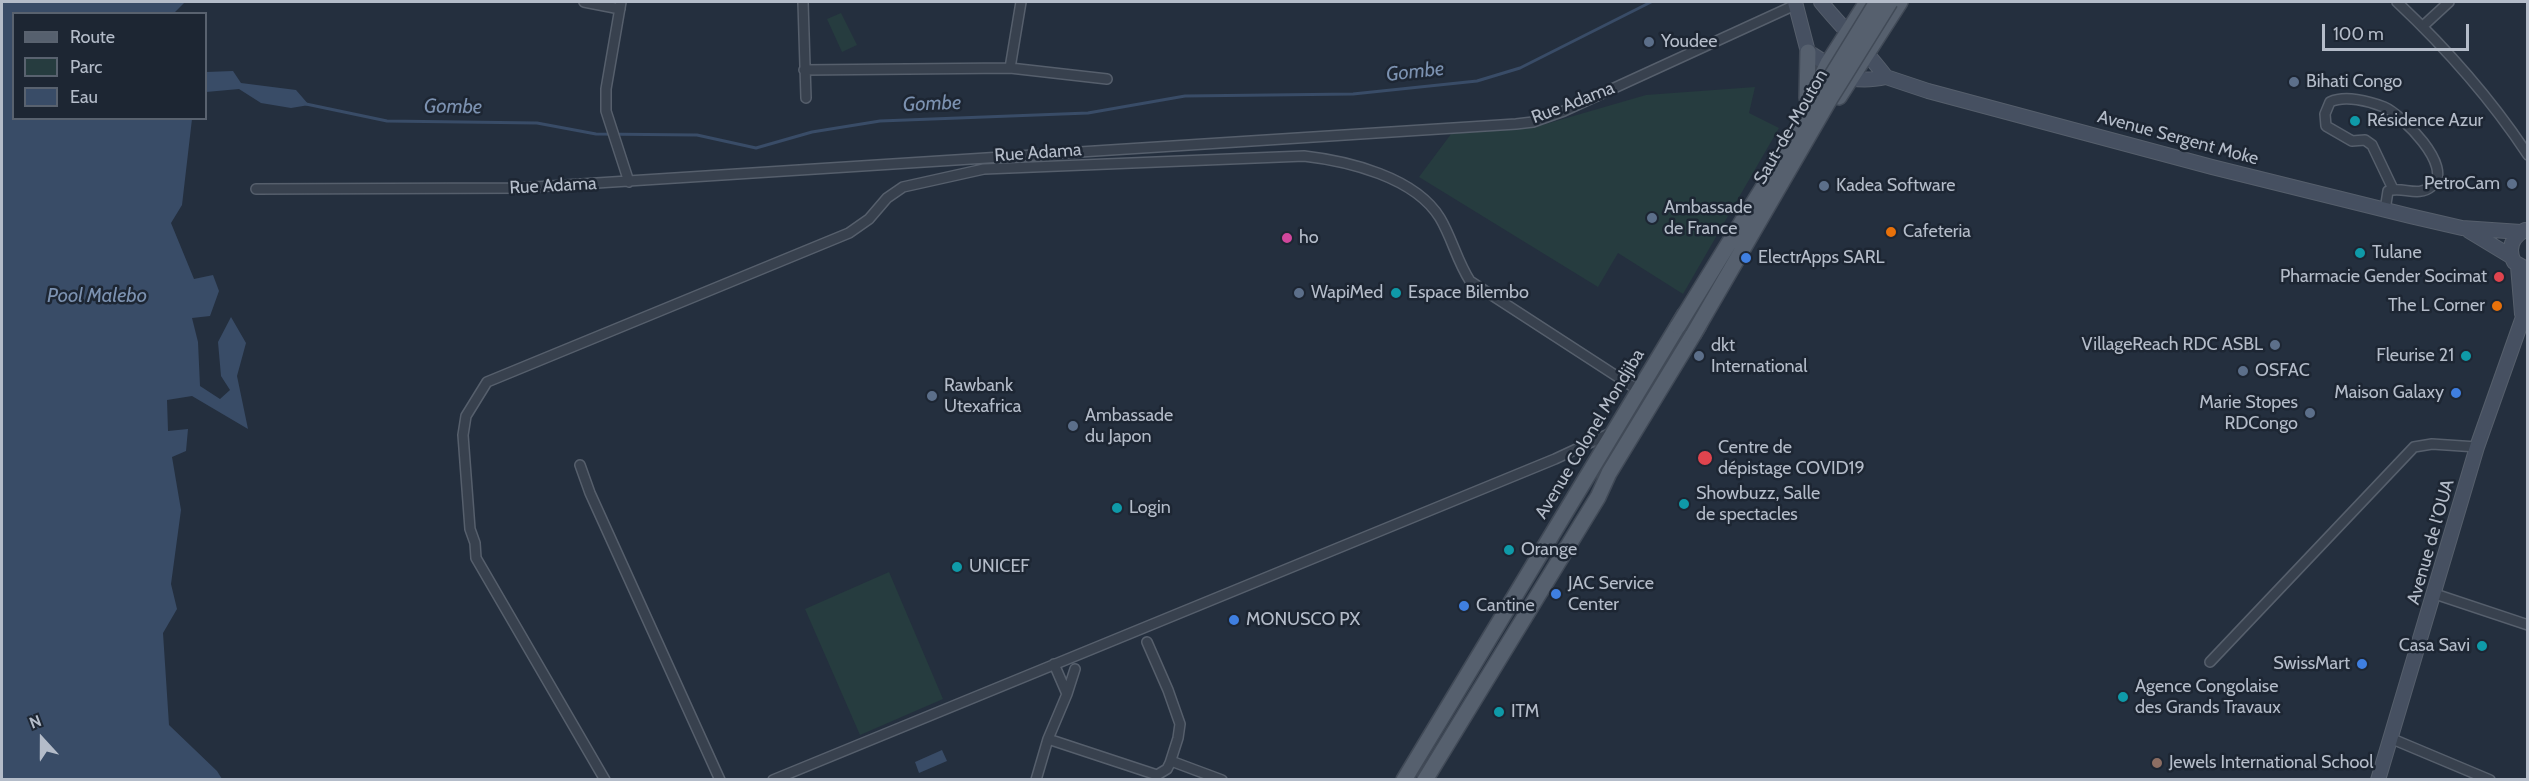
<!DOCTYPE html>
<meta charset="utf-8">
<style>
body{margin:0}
#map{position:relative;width:2529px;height:781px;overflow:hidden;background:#242f3e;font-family:Cabin,sans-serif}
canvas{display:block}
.frame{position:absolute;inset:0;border:3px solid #b4bcc9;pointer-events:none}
.legend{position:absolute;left:12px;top:12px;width:195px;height:108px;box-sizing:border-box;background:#1d2633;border:2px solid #59626f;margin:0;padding:8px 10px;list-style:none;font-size:18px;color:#b4bcc9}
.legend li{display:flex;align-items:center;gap:12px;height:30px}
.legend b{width:30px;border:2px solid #59626f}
.north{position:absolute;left:12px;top:709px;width:60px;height:60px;-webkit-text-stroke:4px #1d2633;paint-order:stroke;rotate:339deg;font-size:16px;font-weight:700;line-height:24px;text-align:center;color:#b4bcc9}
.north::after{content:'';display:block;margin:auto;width:21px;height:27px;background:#b4bcc9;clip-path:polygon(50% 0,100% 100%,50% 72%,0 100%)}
.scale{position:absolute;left:2322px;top:24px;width:147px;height:27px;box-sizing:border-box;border:3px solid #b4bcc9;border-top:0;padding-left:8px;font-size:18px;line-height:21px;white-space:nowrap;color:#b4bcc9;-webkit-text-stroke:4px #1d2633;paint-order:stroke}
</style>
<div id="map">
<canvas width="2529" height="781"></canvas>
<div class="frame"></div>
<ul class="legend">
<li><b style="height:8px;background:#56606e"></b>Route</li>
<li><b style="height:16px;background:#263c3f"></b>Parc</li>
<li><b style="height:16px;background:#394c67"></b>Eau</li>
</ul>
<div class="north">N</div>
<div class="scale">100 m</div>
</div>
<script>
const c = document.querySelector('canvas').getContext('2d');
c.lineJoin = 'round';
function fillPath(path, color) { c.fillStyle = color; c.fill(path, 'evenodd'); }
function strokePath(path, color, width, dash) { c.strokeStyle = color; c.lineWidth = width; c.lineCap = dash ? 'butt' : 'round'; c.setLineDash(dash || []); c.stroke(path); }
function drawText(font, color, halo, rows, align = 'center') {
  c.font = font + ' Cabin,sans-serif'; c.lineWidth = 5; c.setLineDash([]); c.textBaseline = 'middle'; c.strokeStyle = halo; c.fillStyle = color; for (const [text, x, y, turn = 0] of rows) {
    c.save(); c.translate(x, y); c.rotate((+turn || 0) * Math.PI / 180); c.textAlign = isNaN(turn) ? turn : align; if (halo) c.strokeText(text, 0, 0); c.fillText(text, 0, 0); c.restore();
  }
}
fillPath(new Path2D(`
 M841,13L857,45L842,52L827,19Z
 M1755,87L1749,113L1779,128L1683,294L1618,253L1598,287L1419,177L1454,130L1539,126L1646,95Z
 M889,572L943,699L860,735L805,609Z`), '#263c3f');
fillPath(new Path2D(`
 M2,2H185L174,13L14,14V118L192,119L182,205L171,223L194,279L213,275L219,291L210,316L192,318L198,342L200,386L220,399L230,390L221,376L218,342L231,317L246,343L237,376L248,429L192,396L167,400L168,431L188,429L186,451L172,457L181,510L171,584L177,609L163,633L169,725L217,771L222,779H2Z
 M233,71L241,83L296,90L309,105L291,108L261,103L239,89L206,92V72Z
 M942,750L947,761L919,773L915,762Z`), '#394c67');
strokePath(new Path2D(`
 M306,104L387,121L537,123L596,134L697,135L756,148L812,132L880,121L1088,113L1185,96L1353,94L1477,81L1520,68L1651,2`), '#394c67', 3);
const minor = new Path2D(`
 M584,2L620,9
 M621,2L606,89V111L629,182
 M803,2L806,98
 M2397,2C2446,48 2491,99 2528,155
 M2423,26L2449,2
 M1010,68L1021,2
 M804,70L1010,68L1107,79
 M256,189L519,188L1516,124L1533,122L1564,111L1795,5
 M2385,210L2388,191C2403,186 2418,198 2432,186C2455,167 2401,114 2384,107C2369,101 2345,95 2330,102L2325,114L2326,126L2352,141L2365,140L2372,145L2393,189
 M580,465L590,493L720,780
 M2435,594L2528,625
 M2210,662L2414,447L2432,444L2477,447
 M1067,694L1075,669
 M2390,738L2490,780
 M1048,739L1157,775L1167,769L1170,763L1178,738L1180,724L1168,690L1147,642
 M1171,761L1222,780
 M605,780L476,558L475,543L470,529L463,435L466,416L487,382L849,233L869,219L887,198L903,187L984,169L1304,156C1348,161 1415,177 1440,218C1452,238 1457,261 1470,281L1638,390
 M773,780L1555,459L1613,432
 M1036,780L1048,739L1067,694L1054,664`);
const secondary = new Path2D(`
 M1795,2L1808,52C1841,71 1845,86 1886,77
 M1821,2C1842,28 1866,50 1886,77
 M1886,77L1928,91L2212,167L2410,216L2462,228L2521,232
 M2525,230C2512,237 2507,248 2514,262L2528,270
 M2469,231L2512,257
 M2518,266L2522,314
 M2378,780L2477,447L2528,303`);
const primary = new Path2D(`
 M1839,97L1900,2
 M1807,98L1808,52
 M1809,102L1828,63L1867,2
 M1404,780L1685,314
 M1425,780L1598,497L1609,473L1699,325`);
strokePath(minor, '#565f6c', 12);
strokePath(secondary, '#565f6c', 16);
strokePath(primary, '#414a57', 18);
strokePath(minor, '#38414e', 9);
strokePath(secondary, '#465061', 14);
strokePath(primary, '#56606e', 15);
const primaryBridge = new Path2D(`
 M1678,326L1877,2
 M1693,335L1831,97L1890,2`);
strokePath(primaryBridge, '#414a57', 18, []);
strokePath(primaryBridge, '#56606e', 15);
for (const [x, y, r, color] of [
 [1649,42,6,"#5c6f8a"],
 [2294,82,6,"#5c6f8a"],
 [2355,121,6,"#0f9aa8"],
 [2512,184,6,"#5c6f8a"],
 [1824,186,6,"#5c6f8a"],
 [1652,218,6,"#5c6f8a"],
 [1891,232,6,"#e8710a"],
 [1287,238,6,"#d1479c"],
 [2360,253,6,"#0f9aa8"],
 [1746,258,6,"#3f7fe0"],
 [2499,277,6,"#e0444e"],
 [1299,293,6,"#5c6f8a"],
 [1396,293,6,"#0f9aa8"],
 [2497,306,6,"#e8710a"],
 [2275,345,6,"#5c6f8a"],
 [1699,356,6,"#5c6f8a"],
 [2466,356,6,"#0f9aa8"],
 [2243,371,6,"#5c6f8a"],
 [2456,393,6,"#3f7fe0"],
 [932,396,6,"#5c6f8a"],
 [2310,413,6,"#5c6f8a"],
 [1073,426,6,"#5c6f8a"],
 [1705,458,8,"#e0444e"],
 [1684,504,6,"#0f9aa8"],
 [1117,508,6,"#0f9aa8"],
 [1509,550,6,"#0f9aa8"],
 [957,567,6,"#0f9aa8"],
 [1556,594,6,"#3f7fe0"],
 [1464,606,6,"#3f7fe0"],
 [1234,620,6,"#3f7fe0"],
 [2482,646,6,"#0f9aa8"],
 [2362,664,6,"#3f7fe0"],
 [2123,697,6,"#0f9aa8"],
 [1499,712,6,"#0f9aa8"],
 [2157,763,6,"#8d6e63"]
]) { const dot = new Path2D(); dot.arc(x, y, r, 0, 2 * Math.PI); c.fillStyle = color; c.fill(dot); strokePath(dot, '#1d2633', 2); }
drawText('18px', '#b4bcc9', '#1d2633', [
 ["Youdee",1661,42],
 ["Bihati Congo",2306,82],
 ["Résidence Azur",2367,121],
 ["PetroCam",2500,184,"right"],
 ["Kadea Software",1836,186],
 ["Ambassade",1664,208],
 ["de France",1664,229],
 ["Cafeteria",1903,232],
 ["ho",1299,238],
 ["Tulane",2372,253],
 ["ElectrApps SARL",1758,258],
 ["Pharmacie Gender Socimat",2487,277,"right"],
 ["WapiMed",1311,293],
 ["Espace Bilembo",1408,293],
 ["The L Corner",2485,306,"right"],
 ["VillageReach RDC ASBL",2263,345,"right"],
 ["dkt",1711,346],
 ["International",1711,367],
 ["Fleurise 21",2454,356,"right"],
 ["OSFAC",2255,371],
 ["Rawbank",944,386],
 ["Utexafrica",944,407],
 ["Maison Galaxy",2444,393,"right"],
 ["Marie Stopes",2298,403,"right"],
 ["RDCongo",2298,424,"right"],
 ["Ambassade",1085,416],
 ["du Japon",1085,437],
 ["Centre de",1718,448],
 ["dépistage COVID19",1718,469],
 ["Showbuzz, Salle",1696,494],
 ["de spectacles",1696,515],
 ["Login",1129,508],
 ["Orange",1521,550],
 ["UNICEF",969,567],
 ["JAC Service",1568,584],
 ["Center",1568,605],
 ["Cantine",1476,606],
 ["MONUSCO PX",1246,620],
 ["Casa Savi",2470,646,"right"],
 ["SwissMart",2350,664,"right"],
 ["Agence Congolaise",2135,687],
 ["des Grands Travaux",2135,708],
 ["ITM",1511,712],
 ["Jewels International School",2169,763]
], 'left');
drawText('18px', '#b4bcc9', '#1d2633', [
 ["Rue Adama",1573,103,-21],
 ["Saut-de-Mouton",1791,127,-60],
 ["Avenue Sergent Moke",2178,138,15],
 ["Rue Adama",1038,153,-4],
 ["Rue Adama",553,186,-3],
 ["Avenue Colonel Mondjiba",1590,434,-59],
 ["Avenue de l’OUA",2431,542,-74]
]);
drawText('italic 20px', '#7c92b1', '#1d2633', [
 ["Gombe",1415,72,-6],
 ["Gombe",932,104,-2],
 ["Gombe",453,107,1],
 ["Pool Malebo",97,296]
]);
</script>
